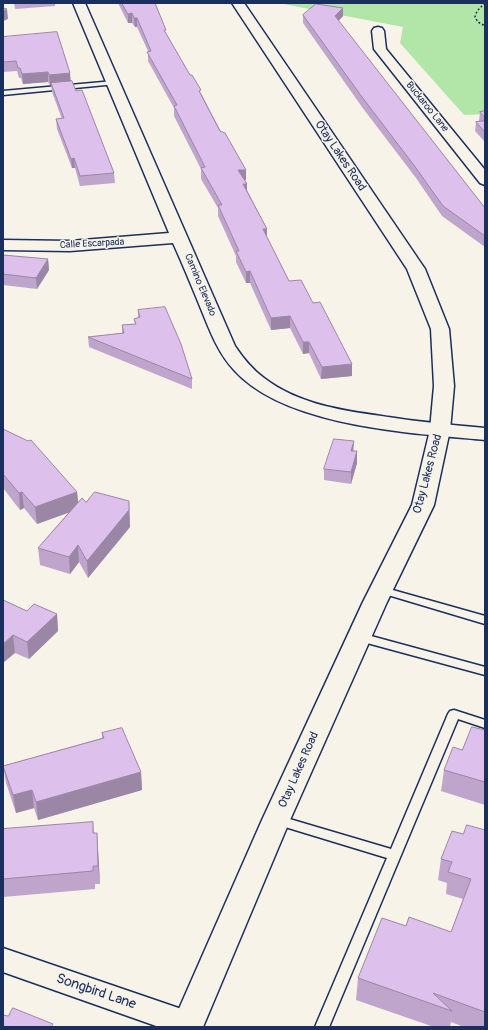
<!DOCTYPE html>
<style>
body{margin:0}
#map{position:relative;width:488px;height:1030px;overflow:hidden;background:#f7f3e8;font-family:Pangolin,sans-serif}
canvas{display:block}
.frame{position:absolute;inset:0;border:4px solid #1b2f5e;pointer-events:none}
</style>
<div id="map">
<canvas width="488" height="1030"></canvas>
<div class="frame"></div>
</div>
<script>
const c = document.querySelector('canvas').getContext('2d');
c.lineJoin = 'round';
function fillPath(path, color) { c.fillStyle = color; c.fill(path, 'evenodd'); }
function strokePath(path, color, width, dash) { c.strokeStyle = color; c.lineWidth = width; c.lineCap = dash ? 'butt' : 'round'; c.setLineDash(dash || []); c.stroke(path); }
function drawText(font, color, halo, rows, align = 'center') {
  c.font = font + ' Pangolin,sans-serif'; c.lineWidth = 3; c.setLineDash([]); c.textBaseline = 'middle'; c.strokeStyle = halo; c.fillStyle = color; for (const [text, x, y, turn = 0] of rows) {
    c.save(); c.translate(x, y); c.rotate((+turn || 0) * Math.PI / 180); c.textAlign = isNaN(turn) ? turn : align; if (halo) c.strokeText(text, 0, 0); c.fillText(text, 0, 0); c.restore();
  }
}
fillPath(new Path2D(`
 M278,3H485V114L464,115L400,43L403,27Z`), '#b2e6a8');
const service = new Path2D(`
 M114,81L116,82V84L3,95V91Z
 M382,587L485,616V624L378,592L377,590L378,588Z
 M360,633L485,667V675L356,640L354,637L356,634Z
 M454,710L485,720V728L458,719L329,1027H315L387,858L272,823L270,820L272,817L276,815L391,849L448,714L450,711Z`);
const minor = new Path2D(`
 M73,3H85L235,346C243,358 252,369 264,378C299,405 345,411 388,417C420,422 452,425 485,428V440C412,433 285,427 234,370C218,353 210,331 201,309C192,287 183,265 173,243L70,251L3,250V240L70,241L169,233Z
 M378,27L382,28L384,31L386,49L485,170V185L480,183L374,49L372,31L374,28Z
 M3,948L199,1015L203,1024L202,1027H159L3,972Z`);
const primary = new Path2D(`
 M232,3H244L425,269L449,329L454,386L450,430L434,505L387,602L290,820L203,1027H171L262,820L363,602L412,505L430,430L434,386L431,329L407,269Z`);
strokePath(service, '#1b2f5e', 3);
strokePath(minor, '#1b2f5e', 3);
strokePath(primary, '#1b2f5e', 3);
strokePath(new Path2D(`
 M485,3L477,11L475,17L478,22L485,26`), '#1b2f5e', 1.5, [2, 2]);
fillPath(service, '#f7f3e8');
fillPath(minor, '#f7f3e8');
fillPath(primary, '#f7f3e8');
fillPath(new Path2D(`
 M14,3H55V6L15,9Z
 M118,3H155L166,34L202,95L246,180H244L247,190L267,229V238L289,281L352,376L321,379L309,353L303,354L290,328L271,330L250,283H246L236,262V256L218,216V208L201,179V169L174,116V108L148,61V51L137,27H135L132,23H128Z
 M343,8V16L338,21L485,208V247L442,216L416,178L362,107L303,23V15Z
 M3,37L71,81L114,173L115,183L80,186L75,168H72L57,129L56,119H62L52,92L51,85H50L48,82L23,84L21,78H19L17,71L3,72Z
 M480,112L485,118V142L475,131L476,122L479,121Z
 M3,255L48,259L49,270L37,289L3,285Z
 M138,310L192,379V389L89,347L88,337L122,333V325L135,324L134,319L138,318Z
 M3,429L77,492L78,502L129,501L130,527L88,578L79,562L70,574L40,565L38,548L69,512L37,524L24,508L20,510L3,488Z
 M354,441L353,451H357V463L351,484L324,480V469Z
 M3,600L27,611L57,614L58,631L29,659L15,653Z
 M485,730V805L441,791L444,770L462,750Z
 M102,733L141,772L142,790L38,820L34,808L16,813L6,783L3,766L102,738Z
 M93,822L94,833H97L100,884H95V889L3,897V829Z
 M485,830V1027H464L451,1022L450,1027H434L356,1000L358,978L406,926L451,932L463,899L446,894L447,883L438,880L441,859L463,834Z`), '#bfa5cc');
fillPath(new Path2D(`
 M343,8V16L335,25V16Z
 M7,9L8,19L3,21V11Z
 M132,13V23H128V14Z
 M134,18H137V27H135Z
 M48,72V82L23,84L22,74Z
 M70,73L71,83H51V85H50L49,75Z
 M74,158L75,168H72L71,159Z
 M238,170H246V180L238,181Z
 M243,184H247V194Z
 M263,229H267V240Z
 M48,259L49,270L37,289L36,278Z
 M250,271V283H246V272Z
 M290,316V328L271,330V318Z
 M303,342H309V353L303,354Z
 M352,364V376L321,379L322,367Z
 M354,441L353,453L351,451Z
 M357,451V463L351,484V472Z
 M22,492L24,508L20,510L19,493Z
 M77,492L79,509L37,524L35,507Z
 M129,501L130,527L88,578L87,561Z
 M78,545L79,562L70,574L69,557Z
 M57,614L58,631L29,659L27,642Z
 M13,635L15,653L3,663V644Z
 M141,772L142,790L38,820L36,802Z
 M32,790L34,808L16,813L13,795Z
 M97,833L100,884L98,866Z`), '#9b86a6');
const building = new Path2D(`
 M122,3H155L166,30H164L190,75H192L201,90L199,91L220,131L225,133L246,170H238L247,184H243L267,229H263L289,281L301,280L313,303L320,302L352,364L322,367L309,342H303L290,316L271,318L250,271L246,272L236,251H239L218,205H222L201,168L205,167L174,106L177,105L147,52L151,51L137,18H134L132,13L128,14Z
 M316,4L343,8L335,16L485,208V236L443,206L416,168L362,97L303,15Z
 M3,8L7,9L3,11Z
 M57,32L70,73L49,75L48,72L22,74L20,68H18L16,61L3,62V37Z
 M72,81L76,91L82,90L114,173L80,176L74,158L71,159L56,119L64,118L51,83Z
 M485,111V118L480,112Z
 M485,121V132L476,122Z
 M3,255L48,259L36,278L3,274Z
 M165,307L181,344L192,379L88,337L124,333L122,325L136,324L134,319L140,317L138,310Z
 M3,429L28,441L31,440L77,492L35,507L22,492L19,493L3,474Z
 M334,439L354,441L351,451H357L351,472L324,469Z
 M95,492L129,501V510L87,561L78,545L69,557L38,548L82,498L86,502Z
 M3,600L27,611L34,604L57,614L27,642L13,635L3,644Z
 M472,727L485,730V782L444,770L453,747L462,750Z
 M122,728L141,772L36,802L32,790L13,795L3,766L104,738L102,733Z
 M93,822V833H97L98,866H93V871L3,879V829Z
 M467,825L485,830V1012L433,993L452,1011L358,978L382,918L406,926L409,917L451,932L471,879L448,872L452,862L441,859L452,831L463,834Z
 M13,1008L53,1024L51,1027H3V1015L8,1016Z`);
fillPath(building, '#dec0ed');
strokePath(building, '#9b86a6', 1);
drawText('10px', '#1b2f5e', '#f7f3e8', [
 ["Buckaroo Lane",427,107,51],
 ["Calle Escarpada",92,244,-3],
 ["Camino Elevado",200,285,67]
]);
drawText('12px', '#1b2f5e', '#f7f3e8', [
 ["Otay Lakes Road",340,156,56],
 ["Otay Lakes Road",428,474,-75],
 ["Otay Lakes Road",299,770,-66]
]);
drawText('14px', '#1b2f5e', '#f7f3e8', [
 ["Songbird Lane",96,992,19]
]);
</script>
